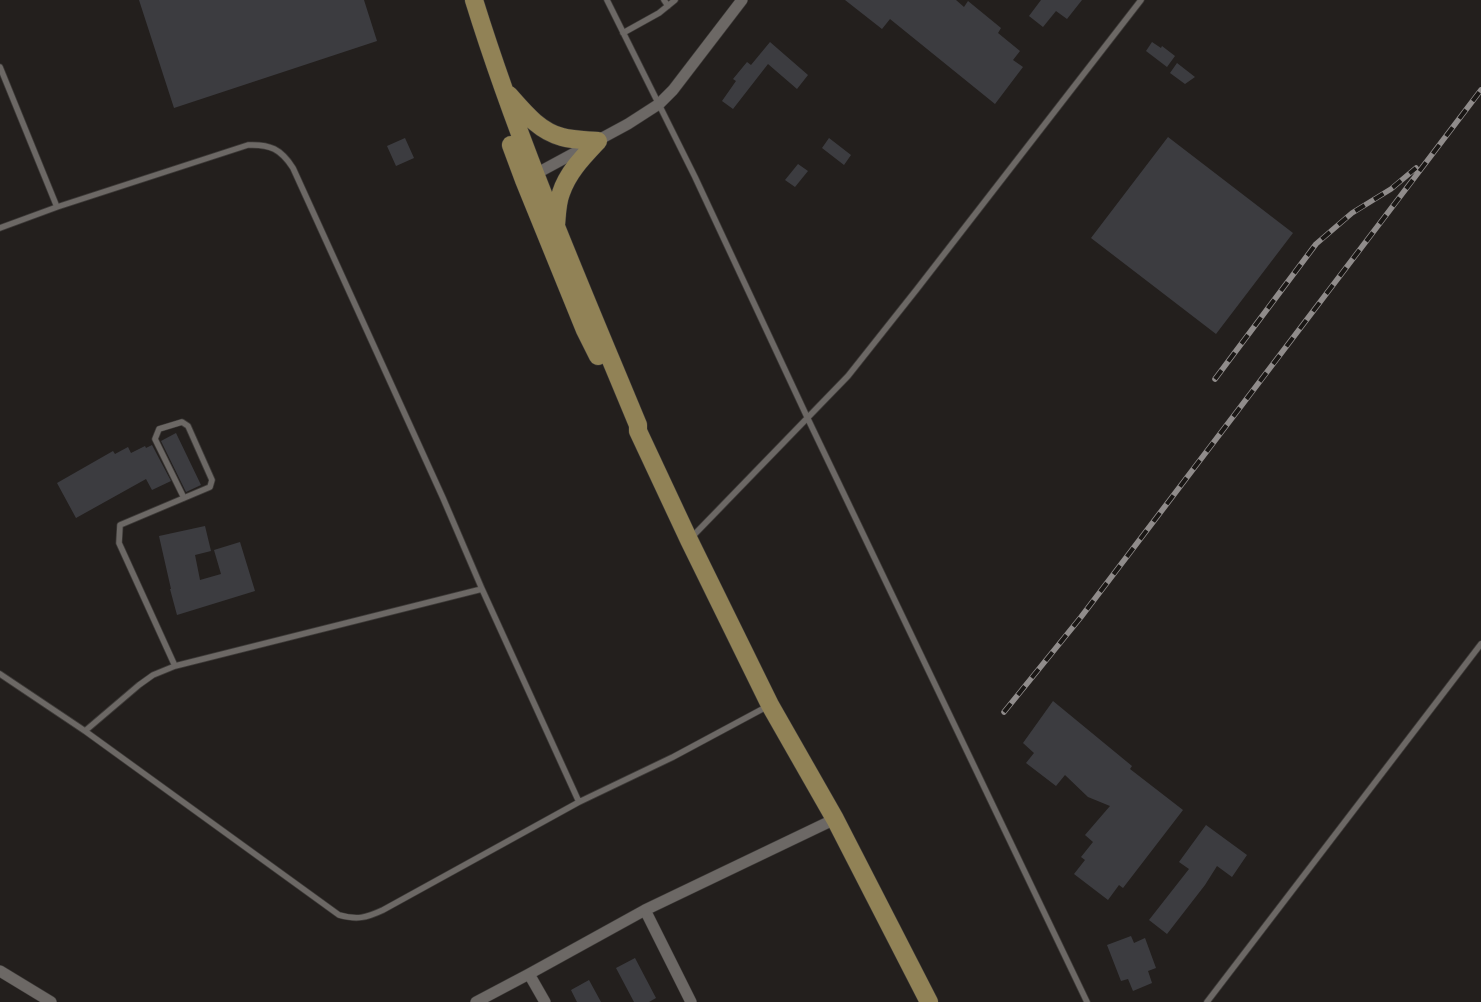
<!DOCTYPE html>
<style>
body{margin:0}
canvas{display:block;background:#231f1d}
</style>
<canvas width="1481" height="1002"></canvas>
<script>
const c = document.querySelector('canvas').getContext('2d');
c.lineJoin = 'round';
function fillPath(path, color) { c.fillStyle = color; c.fill(path, 'evenodd'); }
function strokePath(path, color, width, dash) { c.strokeStyle = color; c.lineWidth = width; c.lineCap = dash ? 'butt' : 'round'; c.setLineDash(dash || []); c.stroke(path); }
fillPath(new Path2D(`
 M139,0H364L377,41L174,108Z
 M845,0H956L964,7L968,1L1001,28L998,33L1020,51L1013,60L1023,67L995,104L890,19L882,29Z
 M1041,0H1082L1067,19L1056,11L1043,27L1029,16Z
 M770,42L808,75L797,89L768,64L733,109L722,101L736,81L733,79L747,62L751,65Z
 M1152,42L1161,48L1162,46L1175,56L1167,67L1146,51Z
 M1177,63L1195,77L1185,84L1170,73Z
 M1168,137L1293,233L1216,334L1091,238Z
 M405,138L414,158L396,166L387,146Z
 M829,138L851,155L844,165L822,148Z
 M798,164L808,171L795,187L785,180Z
 M176,433L201,485L186,492L161,441Z
 M152,445L171,481L152,490L146,479L76,518L57,483L113,451L115,454L128,447L131,453L145,446L146,448Z
 M205,526L211,551L195,555L200,580L221,574L214,550L240,542L255,591L177,615L170,589H171L159,536Z
 M1053,701L1132,766L1130,769L1183,810L1123,888L1119,885L1108,900L1074,874L1085,860L1081,857L1093,842L1085,835L1110,806L1088,797L1065,775L1056,786L1026,763L1034,753L1023,743Z
 M1206,825L1247,855L1232,877L1217,866L1205,885L1167,934L1149,920L1189,869L1179,862Z
 M1131,936L1134,943L1145,938L1156,968L1148,971L1152,983L1133,991L1128,979L1121,981L1107,945Z
 M635,958L656,998L649,1002H634L616,968Z
 M589,980L601,1002H577L571,990Z`), '#3c3c40');
const lane = new Path2D(`
 M607,0L695,177L808,419L1087,1002
 M664,0L668,6
 M623,33L659,13L675,0
 M0,67L57,207
 M0,228L57,207L248,145C270,144 281,149 293,168L443,498L482,589L579,802
 M691,538L848,376L917,289L1141,0
 M175,666L119,543L120,525L210,487L212,480L188,426L182,422L159,429L155,439L184,498
 M0,674L85,731L339,915C357,920 366,918 383,910L579,802L673,757L768,706
 M85,731L139,685L153,675L175,666L482,589
 M1207,1002L1481,644`);
const street = new Path2D(`
 M530,177L628,124L659,104L673,90L742,0
 M645,910L691,1002
 M0,971L51,1002
 M529,974L545,1002
 M476,1002L529,974L645,910L835,819`);
const primary = new Path2D(`
 M474,0C519,145 580,285 638,425V431L689,540L770,705L835,819L929,1002
 M509,95C524,112 539,131 562,137C573,140 586,140 598,141
 M511,145L524,180L585,330L598,356
 M556,225C557,215 557,203 561,193C568,172 583,157 598,141`);
strokePath(lane, '#3e3b39', 7);
strokePath(street, '#3e3b39', 12);
strokePath(primary, '#3e3b39', 19);
strokePath(lane, '#6c6865', 5.5);
strokePath(street, '#6c6865', 11);
strokePath(primary, '#918256', 18);
const rail = new Path2D(`
 M1215,379L1316,244L1352,213L1391,189L1416,168
 M1004,712L1081,617L1481,90`);
strokePath(rail, '#908c8b', 5.5);
strokePath(rail, '#191614', 4, [11]);
</script>
